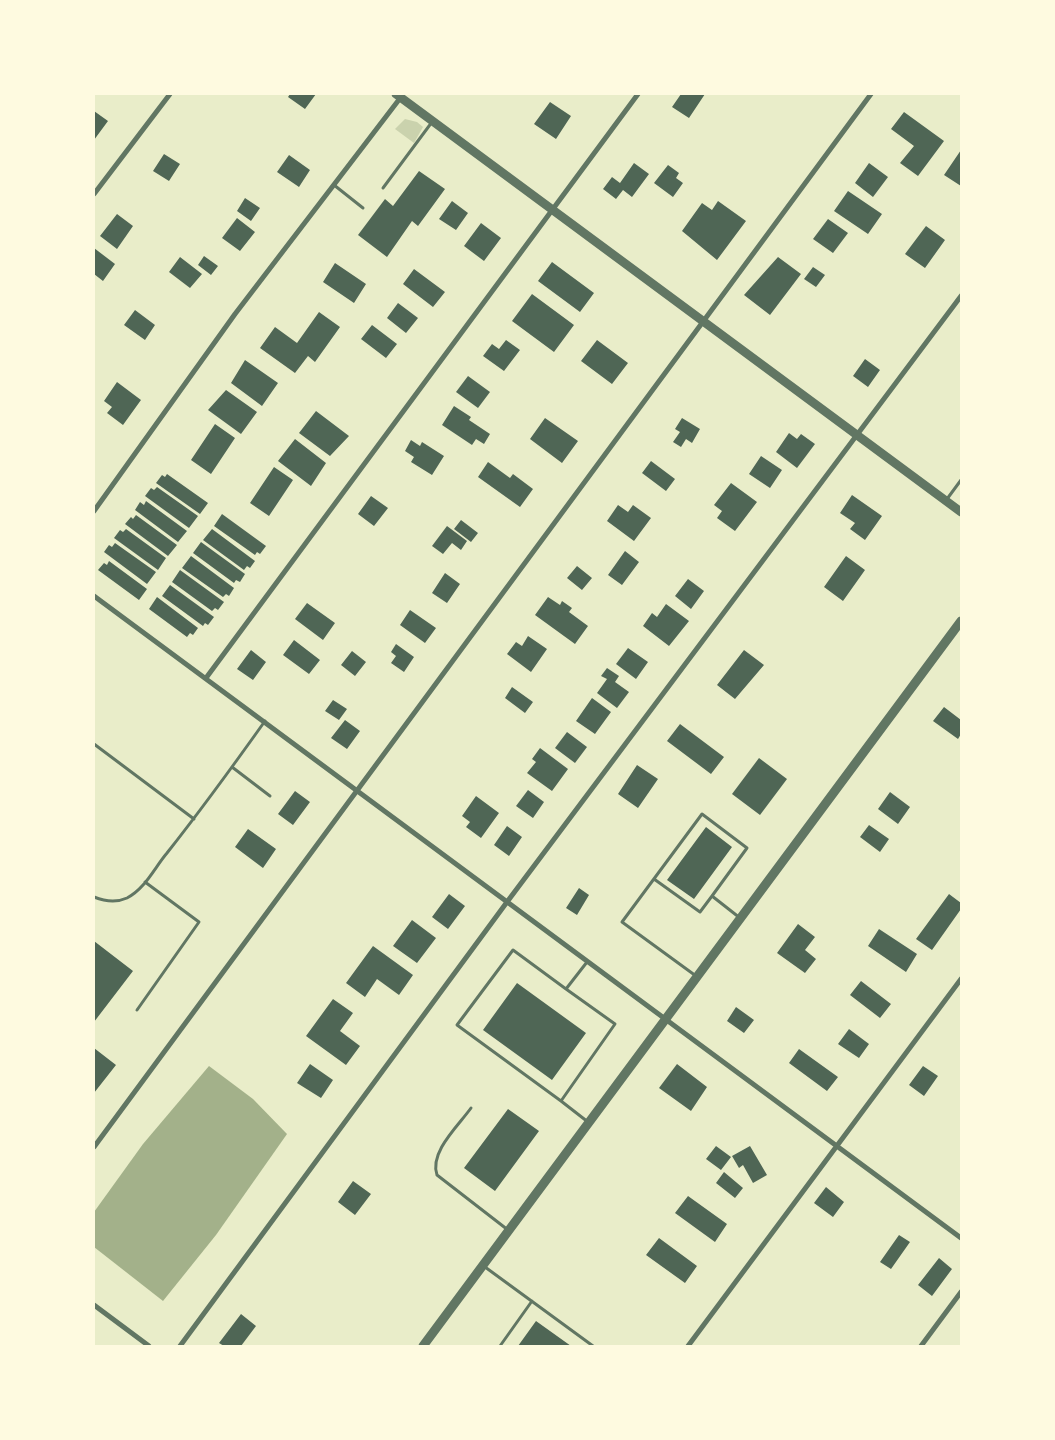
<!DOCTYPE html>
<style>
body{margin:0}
#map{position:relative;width:1055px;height:1440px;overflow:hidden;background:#e9edc9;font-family:Figtree,sans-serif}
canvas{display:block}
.frame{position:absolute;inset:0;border:95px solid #fefae0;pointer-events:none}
</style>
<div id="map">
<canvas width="1055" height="1440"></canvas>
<div class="frame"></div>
</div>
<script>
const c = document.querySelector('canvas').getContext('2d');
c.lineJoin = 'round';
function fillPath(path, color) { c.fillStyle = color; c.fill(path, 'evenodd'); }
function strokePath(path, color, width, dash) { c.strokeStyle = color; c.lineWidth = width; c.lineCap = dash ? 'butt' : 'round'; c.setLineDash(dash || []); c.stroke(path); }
fillPath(new Path2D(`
 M405,119L417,122L423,127L414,143L395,129Z`), '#cad2ad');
fillPath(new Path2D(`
 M209,1066L253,1099L287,1134L216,1235L163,1301L94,1247V1212L143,1144Z`), '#a3b18a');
fillPath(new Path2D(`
 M290,94H316L305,109L288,97Z
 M681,94H705L689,118L672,107Z
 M550,102L571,116L556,139L534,124Z
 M94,111L108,121L94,140Z
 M904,112L944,141L918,176L900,163L914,146L891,129Z
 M961,150V186L944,175Z
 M164,154L180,164L169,181L153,171Z
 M289,155L310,170L299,187L277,172Z
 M634,163L649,174L632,197L623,190L616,199L603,189L612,177L620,183Z
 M869,163L888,177L873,197L855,183Z
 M668,165L679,173L676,178L683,183L673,197L654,183Z
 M419,171L445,189L418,226L412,221L387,257L358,235L385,199L393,206Z
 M848,191L882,214L868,234L834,211Z
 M245,198L260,208L251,221L237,211Z
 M452,201L468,213L456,230L439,219Z
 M718,201L746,221L717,260L682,231L702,203L712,210Z
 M117,214L133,226L117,249L100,236Z
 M237,218L255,232L240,251L222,238Z
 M828,219L848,233L833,253L813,239Z
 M481,223L501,238L484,261L464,246Z
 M926,226L945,240L925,268L905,254Z
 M94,248L115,264L103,281L94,274Z
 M204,256L218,266L211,275L198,265Z
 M180,257L202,274L190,288L169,272Z
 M778,257L801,274L770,315L744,295Z
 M552,262L594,293L580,312L538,281Z
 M335,263L366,284L354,303L323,282Z
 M813,267L825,275L816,287L804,279Z
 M414,269L445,292L433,307L403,284Z
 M532,294L574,325L554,352L512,321Z
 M398,303L418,318L406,333L387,318Z
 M135,310L155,325L145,340L124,325Z
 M319,312L340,327L315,362L308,356L295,373L260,348L275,327L297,343Z
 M372,325L397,344L386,358L361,339Z
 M506,340L520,350L504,371L483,356L492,344L499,349Z
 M597,340L628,363L612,384L581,361Z
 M865,359L880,370L868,387L853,376Z
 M245,360L278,383L262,406L231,383Z
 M468,376L490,392L478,408L456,392Z
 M117,382L141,400L123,425L107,413L112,407L104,401Z
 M226,390L257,412L241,434L208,410Z
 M454,406L471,417L469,420L490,434L484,444L476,439L472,445L442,425Z
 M316,411L349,436L330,456L299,433Z
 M545,418L578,441L562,463L530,439Z
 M682,418L700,429L692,443L686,439L681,447L673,442L680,432L675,429Z
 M215,424L235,438L211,474L191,460Z
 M789,433L797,439L801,434L815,444L797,468L776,452Z
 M295,439L326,463L311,486L278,461Z
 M411,440L420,446L422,442L444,456L432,475L411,462L414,457L405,451Z
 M761,456L782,470L770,488L749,474Z
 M651,461L675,479L666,491L642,473Z
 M488,462L510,478L513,474L533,489L520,507L478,477Z
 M274,467L293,480L269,516L250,503Z
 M167,474L208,503L200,514L156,483L162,475L165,477Z
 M731,483L757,502L735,531L717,518L722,511L714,505Z
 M157,487L198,516L189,528L145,496L151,488L154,490Z
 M852,495L882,516L865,540L850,529L855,523L840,513Z
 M371,496L388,508L374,526L358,514Z
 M146,501L187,531L178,542L135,510L140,502L144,505Z
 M618,505L628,512L633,505L651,518L634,541L607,521Z
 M222,514L266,546L260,554L257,552L255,555L214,526Z
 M136,515L177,545L168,556L125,524L131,517L133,519Z
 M461,520L478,533L471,542L454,529Z
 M447,526L467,541L461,550L452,543L443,554L432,546Z
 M126,529L166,558L158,570L114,538L120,530L123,532Z
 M212,529L255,561L250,568L247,566L244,570L203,540Z
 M201,542L245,574L240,582L236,580L234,583L193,553Z
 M115,543L156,572L147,584L104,552L109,545L112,547Z
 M625,551L639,562L622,585L608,575Z
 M191,556L234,588L229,596L226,594L223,597L182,568Z
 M846,556L865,570L843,601L824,587Z
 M109,561L147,589L139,600L98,570L104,563L107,565Z
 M577,566L592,578L582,590L567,578Z
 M180,570L224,602L218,610L215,608L212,611L172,582Z
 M445,573L460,584L447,603L432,593Z
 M688,579L704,591L691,609L675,596Z
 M170,585L214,617L208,625L205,623L203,626L162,596Z
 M157,597L198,628L193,635L190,633L187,637L149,609Z
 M548,597L560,605L562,601L572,608L569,612L588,626L575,644L535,615Z
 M307,603L335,623L323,640L295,619Z
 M666,604L689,621L669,646L643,626L652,613L657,617Z
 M410,610L436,628L425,643L400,625Z
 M528,636L547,649L531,672L507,654L516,642L522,646Z
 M294,640L320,660L309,674L283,655Z
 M396,644L414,657L404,672L391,663L396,656L391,652Z
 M628,648L648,662L636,679L616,664Z
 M251,650L266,662L253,680L237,669Z
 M744,650L764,665L735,699L717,685Z
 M352,651L366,662L355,676L341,665Z
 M607,668L619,676L615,682L629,692L617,708L597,693L607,679L601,676Z
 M512,687L533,702L525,713L505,698Z
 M592,698L611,712L595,734L576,721Z
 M333,700L347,709L339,720L325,711Z
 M944,707L961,720V734L958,739L933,721Z
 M345,720L360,731L347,749L331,738Z
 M680,724L724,757L711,774L667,741Z
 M567,732L587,747L575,763L555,748Z
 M540,748L568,769L552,791L527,773L536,762L532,759Z
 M759,758L787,779L760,815L732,794Z
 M637,765L658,779L638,808L618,794Z
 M528,790L544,802L533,818L516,806Z
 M295,791L310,802L293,825L278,814Z
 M890,792L910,807L898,824L878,809Z
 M476,796L499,813L481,838L466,827L470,822L462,816Z
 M869,825L889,839L880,852L860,837Z
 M507,826L522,837L509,856L494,845Z
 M706,827L732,847L694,899L667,880Z
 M248,829L276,849L263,868L235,847Z
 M579,888L589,895L577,915L566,908Z
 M449,894L465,906L448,929L432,917Z
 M949,894L961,903V909L932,950L916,939Z
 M412,920L436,938L417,963L393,946Z
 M798,924L815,937L805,950L816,959L805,973L777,953Z
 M879,929L917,954L906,972L868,946Z
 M94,941L133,971L94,1022Z
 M373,946L413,975L399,995L377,979L365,997L346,983Z
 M861,981L891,1004L880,1018L850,995Z
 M517,983L586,1033L552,1080L483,1030Z
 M333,999L353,1013L340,1031L360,1046L346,1065L306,1036Z
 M736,1007L754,1020L744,1033L727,1021Z
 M849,1029L869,1044L859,1058L838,1044Z
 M94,1048L116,1065L94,1093Z
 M799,1049L838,1077L827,1091L789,1063Z
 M310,1064L333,1080L321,1098L297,1083Z
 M677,1064L707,1087L691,1111L659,1088Z
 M923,1066L938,1076L924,1096L909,1085Z
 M508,1109L539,1131L495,1191L464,1168Z
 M716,1146L731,1157L721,1170L706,1159Z
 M750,1146L767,1175L753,1183L743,1165L739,1168L732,1156Z
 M724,1172L743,1188L735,1198L716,1183Z
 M353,1181L371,1194L355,1215L338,1202Z
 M826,1187L844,1202L833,1217L814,1203Z
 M688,1196L727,1224L715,1242L675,1213Z
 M899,1235L910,1242L891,1269L880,1262Z
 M659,1238L697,1266L685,1283L646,1255Z
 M939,1258L952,1269L932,1296L918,1285Z
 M241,1314L256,1326L241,1346H224L219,1343Z
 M536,1321L571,1346H518Z`), '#4f6655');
strokePath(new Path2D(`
 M334,185L363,208
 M383,188L432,122
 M947,499L961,480
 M94,744L194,819
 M232,767L270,796
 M654,879L700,912L712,896
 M94,897C104,901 116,903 127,898C145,889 155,867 167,853C201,810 233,766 265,721
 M696,976L622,922L702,814L747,848L712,896L740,918
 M566,989L513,950L457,1025L561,1101L615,1024L566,989L587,962
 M137,1010L199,922L145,882
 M561,1101L588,1122
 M471,1108C459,1125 429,1152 437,1175L508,1230
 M485,1267L593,1346
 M500,1346L532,1301`), '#617663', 3);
strokePath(new Path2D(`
 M94,194L170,94
 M94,511L235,314L401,97
 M94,596L961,1238
 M206,678L638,94
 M94,1147L871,94
 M94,1305L149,1346
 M180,1346L507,902L961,296
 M688,1346L961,979
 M921,1346L961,1292`), '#617663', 5);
strokePath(new Path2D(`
 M396,94L961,512
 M423,1346L961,621`), '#617663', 9);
</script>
